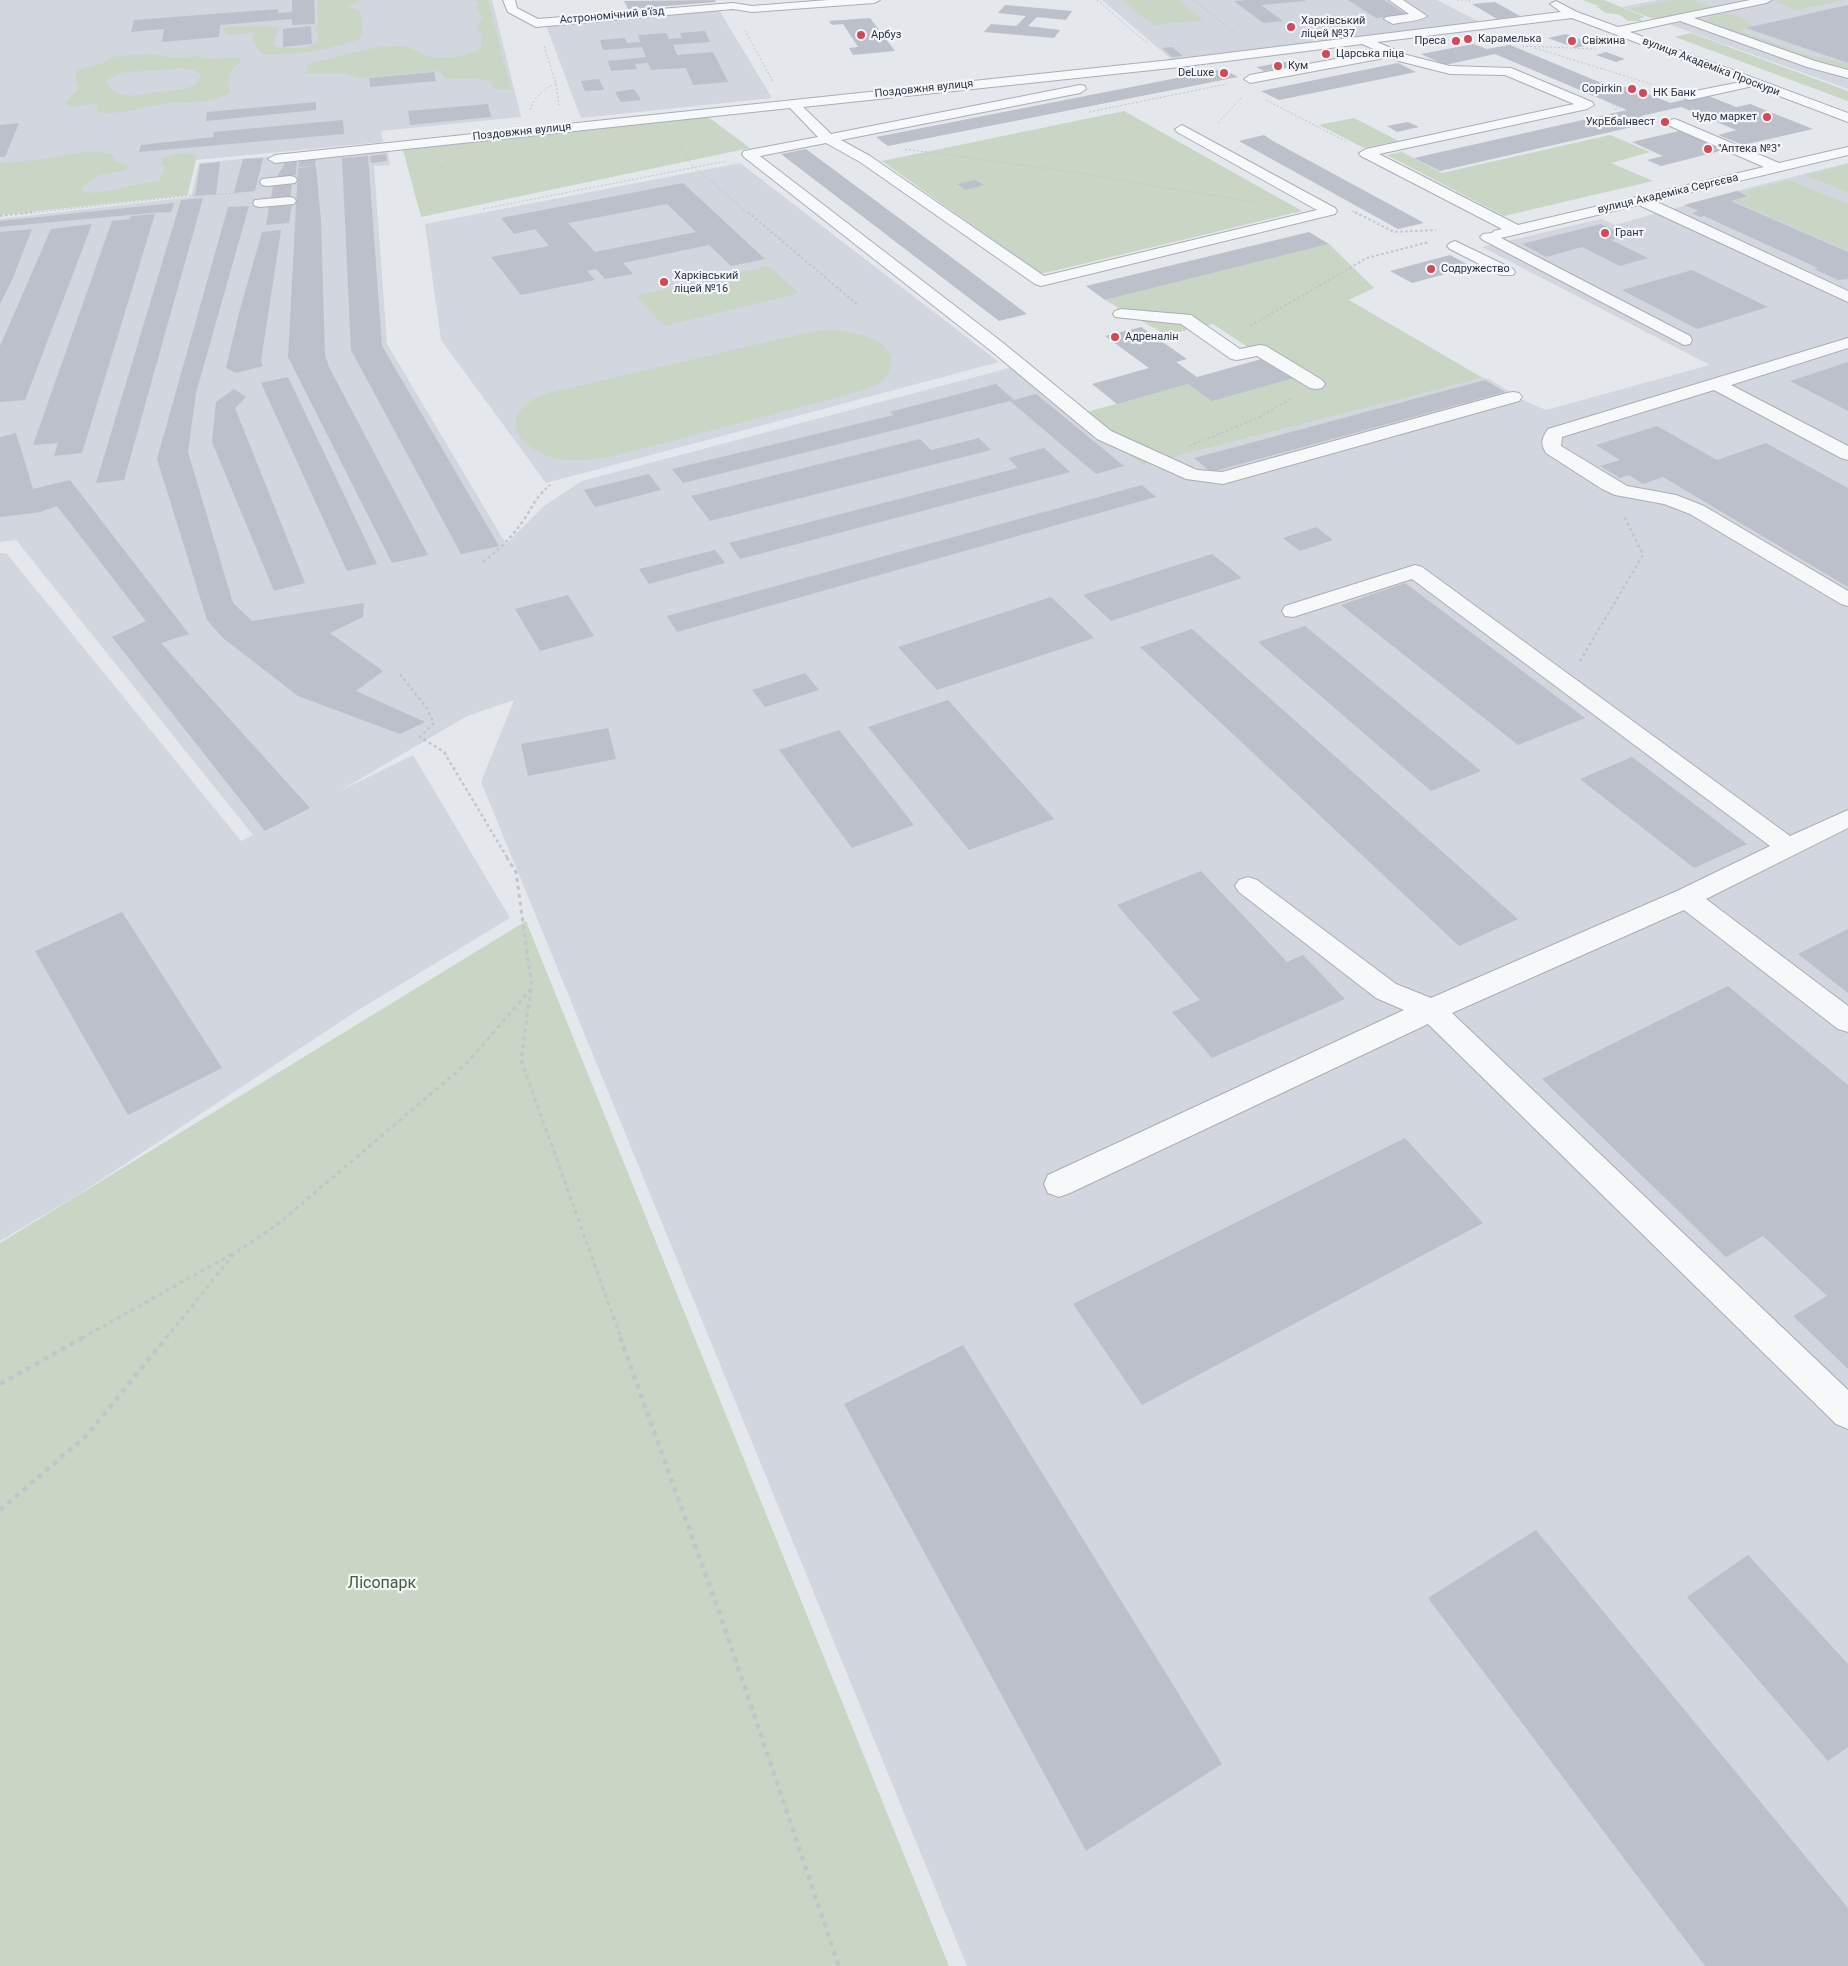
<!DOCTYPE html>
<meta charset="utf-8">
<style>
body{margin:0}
canvas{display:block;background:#e4e7ec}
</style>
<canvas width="1848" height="1966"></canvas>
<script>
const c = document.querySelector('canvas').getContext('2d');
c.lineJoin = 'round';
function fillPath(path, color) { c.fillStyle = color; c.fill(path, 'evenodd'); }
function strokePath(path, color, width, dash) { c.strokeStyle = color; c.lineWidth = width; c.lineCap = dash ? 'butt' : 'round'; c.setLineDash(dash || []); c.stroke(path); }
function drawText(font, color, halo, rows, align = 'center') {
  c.font = font + ' Roboto,sans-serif'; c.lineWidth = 4.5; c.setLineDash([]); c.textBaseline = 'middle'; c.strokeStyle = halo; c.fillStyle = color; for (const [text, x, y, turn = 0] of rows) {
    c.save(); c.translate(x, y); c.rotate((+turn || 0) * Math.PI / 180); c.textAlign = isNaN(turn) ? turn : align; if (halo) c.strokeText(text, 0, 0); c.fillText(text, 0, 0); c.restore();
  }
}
fillPath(new Path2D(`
 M0,0H492L521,117L381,131L383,142L196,160L188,195L0,215Z
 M1102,0H1437L1482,23L1171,59Z
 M1658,0H1848V89L1621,7Z
 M719,10L772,98L581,118L545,23Z
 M388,151L390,165L374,166L387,344L506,544L544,506L582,481L1013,367L1142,465L1483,378L1489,379L1525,401L1546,410L1710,365L1482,247L1601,219L1615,225L1736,191L1848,163V1966H967L481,782L514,700L467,716L338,792L413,755L510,918L355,1012L78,1195L0,1241V553L7,554L241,841L253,835L16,540L0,542V219L191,197L199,163L274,156L273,161Z
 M740,163L999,362L546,483L441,340L425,224Z`), '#d2d6de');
fillPath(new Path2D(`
 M317,0H359V2L347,7L359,10C362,17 365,35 358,40C356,41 353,41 350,42C322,52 292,55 261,54L252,39L255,32L233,35L223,32V29L226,27L274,26L279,28L274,43L276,47C289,48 308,50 318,41V33L315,30L318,24Z
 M475,0H488L511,89L509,90L494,88L488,81L471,78L447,79L442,76V73L436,71L358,78L345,73H306L308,64C338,57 371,45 402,46C410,47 419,53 427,56C443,60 471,58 482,46L481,34L477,29L478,24L483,18L476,8L479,3Z
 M1123,0H1178L1203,20L1153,25Z
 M1582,0H1604L1645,17L1640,18L1642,21H1628L1620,15L1606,13L1597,7L1599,6Z
 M1672,0H1692L1713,7L1660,21L1628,9Z
 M1781,0H1845L1798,10L1777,3L1776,1Z
 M1726,13L1741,17L1754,27L1740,31L1805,54L1848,64V71L1711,24L1707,20L1712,16Z
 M1691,33L1848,91V101L1675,37Z
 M148,54L175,58L195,56L209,59L232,57L240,58V63C227,70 230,80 229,93C209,105 183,101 161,104C143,107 126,113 108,113C103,114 101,112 97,110V103L71,107L64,103L79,88L75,76L78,70L103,63L110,57ZM177,68L194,70L202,76L195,85L181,90L157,92L136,96L117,94L106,82C119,69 135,72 152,71C160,71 169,69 177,68Z
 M1124,111L1302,211L1041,274L882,161Z
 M708,117L750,148L421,217L403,150Z
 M1354,118L1399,141L1364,148L1319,125Z
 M1610,135L1650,152L1611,163L1653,181L1504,216L1387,155L1402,152L1442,173Z
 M94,152L111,153L115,161L130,165L124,171L100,175L82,187L81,191L88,193L118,190L120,188L156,181L162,179L160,176L166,167L161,165L162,159C172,153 187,150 197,155L187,195L0,215V163L47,159L71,153Z
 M1848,164V192L1805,175Z
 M1788,180L1848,204V251L1734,201L1751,196L1741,192Z
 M1329,244L1374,288L1349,300L1483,378L1142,465L1076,415L1188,384L1293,377L1213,324L1166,335L1105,300Z
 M769,266L799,293L664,326L636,296Z
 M837,330C855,333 891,338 891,362C891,368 887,376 883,380C879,384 871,387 865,390L610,457C593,459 576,462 559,459C530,454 495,426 531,401C536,397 543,395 549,393L814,331Z
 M526,921L949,1966H0V1243Z`), '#c9d6c5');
fillPath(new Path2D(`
 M292,0H314L315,24L292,25V19L220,25L219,37L162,42L164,29L131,32L134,20L278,9V13L292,12Z
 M715,0L716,2L628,9L624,1Z
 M1246,0H1305V1L1261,5L1283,21L1263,23L1234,1Z
 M1348,0H1384L1408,15L1376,18Z
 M1495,2L1520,16L1497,19L1472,4Z
 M1005,5L1072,11L1066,20L1037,17L1028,26L1060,30L1054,38L984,32L991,24L1016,26L1026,16L998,13Z
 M1848,5V63L1746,28Z
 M870,18L895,51L853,55L849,48L858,47L843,24L832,25L829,21Z
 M311,26L312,44L283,47V29Z
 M705,31L710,42L673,45L677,55L713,52L728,82L693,85L686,68L651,70L648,63L635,64L637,69L611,71L608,61L646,57L642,47L603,50L600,40L625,38L627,43L640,42L638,35L666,33L669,39L682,38L680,33Z
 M1566,34L1593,44L1575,48L1548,38Z
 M1474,44L1487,49L1510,45L1616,89L1630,86L1670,103L1706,95L1736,107L1750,104L1813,129L1743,145L1718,135L1744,128L1736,130L1681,107L1641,116L1654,122L1440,171L1414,158L1627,110L1495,54L1445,65L1421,54Z
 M1172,47L1183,56L1172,57L1162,48Z
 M1606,52L1625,59L1616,62L1596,55Z
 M1291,61L1299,65L1264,71L1256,67Z
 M1398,63L1416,72L1279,100L1261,91Z
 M1223,69L1238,77L888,146L876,137Z
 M434,72L436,81L370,87L369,78Z
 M599,79L604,90L585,91L581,81Z
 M634,89L641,100L621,102L615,92Z
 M316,102V110L206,121L207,112Z
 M488,104L491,117L410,125L408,111Z
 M343,120L344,134L139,152L141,145L214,137L213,132Z
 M1408,122L1419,127L1397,132L1387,126Z
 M19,123L5,157H0V125Z
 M1679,131L1724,150L1661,166L1647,160L1663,156L1632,142Z
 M1264,135L1273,141L1424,223L1398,229L1239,141Z
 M806,149L911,227L1027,314L999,321L781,154Z
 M386,154L387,161L371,163L370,156Z
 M368,156L382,346L499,546L461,554L351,350L342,158Z
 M263,158L255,191L234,193L243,159Z
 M316,158L315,166L298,167L300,159Z
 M220,162L216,194L195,196L200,164Z
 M297,162L296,175L277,177L285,163Z
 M316,166L321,221L325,355L329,367L428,555L392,563L288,357L298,168Z
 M975,180L984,185L966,190L957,184Z
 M683,183L765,259L731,266L709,245L623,263L633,274L605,279L596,269L587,271L595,280L521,295L491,257L549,246L535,229L514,234L501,218ZM667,204L696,232L595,252L568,223Z
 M292,184L290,198L271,199L273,185Z
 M1737,191L1748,196L1731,201L1848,252V279L1838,280L1814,269L1818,268L1704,216L1700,217L1692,213L1699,211L1684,205Z
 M203,198L124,480L96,483L181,200Z
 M174,203L171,212L151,213L0,227V221Z
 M292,205L289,223L266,225L269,207Z
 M249,206L196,393L188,452L233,603L252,621L364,603L363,617L330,633L383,671L356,691L425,722L400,734L298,696L223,638L207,620L157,459L228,207Z
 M155,214L82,453L54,456L58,443L33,445L112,221L130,219L131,216Z
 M92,224L25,400L0,402V346L51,229Z
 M1601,224L1626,236L1611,240L1648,258L1620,266L1582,247L1546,257L1522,244Z
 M32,229L12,280L0,304V232Z
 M281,230L261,361L263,366L236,373L226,368L240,309L262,232Z
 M1309,232L1329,244L1105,300L1086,286Z
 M1450,255L1472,267L1412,283L1390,271Z
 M1692,270L1768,307L1697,329L1622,290Z
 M1141,327L1187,359L1176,362L1197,377L1265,358L1294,378L1212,401L1188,384L1117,404L1092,384L1149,368L1105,336Z
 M1848,362V411L1790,381Z
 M288,377L377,564L347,571L261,383Z
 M1485,380L1505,392L1211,472L1194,458Z
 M996,384L1014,400L1036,394L1124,466L1096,474L1010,401L683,483L672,469L894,415L890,412Z
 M234,389L246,397L235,408L305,583L274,591L212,442L216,402Z
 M1657,426L1717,460L1766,443L1848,488V587L1663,477L1643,484L1629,475L1620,478L1600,466L1620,460L1596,445Z
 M16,433L33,489L70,480L189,634L161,643L310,808L265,831L112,637L146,621L57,506L40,512L0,517V437Z
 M979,438L991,450L710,521L691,496L920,439L931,450Z
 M1044,448L1070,472L740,559L729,543L1018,468L1008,458Z
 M649,474L661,490L595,507L584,490Z
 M1142,485L1156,497L677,632L667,616Z
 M1316,527L1333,540L1300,551L1283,538Z
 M715,550L725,563L649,584L639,569Z
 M1212,554L1242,578L1111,621L1083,595Z
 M1405,583L1585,718L1518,745L1341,605Z
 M568,595L594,636L540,651L515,609Z
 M1051,597L1094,638L937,690L898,647Z
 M1305,626L1481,771L1431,791L1258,642Z
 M1192,629L1518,919L1459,946L1140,647Z
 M805,673L819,690L765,707L752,690Z
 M948,700L1054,819L969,850L868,727Z
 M608,728L616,759L528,776L521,744Z
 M839,730L914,825L852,848L779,750Z
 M1632,757L1747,844L1694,868L1580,779Z
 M1201,871L1287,962L1303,955L1345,999L1212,1058L1172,1012L1200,1000L1117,905Z
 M122,912L222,1068L128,1115L35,951Z
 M1848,929V993L1798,954Z
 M1728,986L1848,1085V1369L1793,1316L1827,1296L1763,1236L1726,1257L1542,1079Z
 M1405,1138L1483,1223L1142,1405L1073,1304Z
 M963,1345L1222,1764L1086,1851L844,1404Z
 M1536,1530L1848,1908V1966H1705L1428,1598Z
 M1748,1555L1848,1664V1747L1828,1761L1687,1597Z`), '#bbc0ca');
const minor = new Path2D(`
 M503,0H515L517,8L538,19L733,3L752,6L828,0H880L874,3L752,12L733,9L536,27L508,12Z
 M1389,0H1403L1427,16C1421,21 1402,22 1393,24L1384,19L1386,17L1409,14Z
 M1750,0H1772L1766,3L1694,18L1815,61L1848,70V78L1807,67L1680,21L1630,32L1848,113V122L1753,86L1690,100L1685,99L1684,96L1685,93L1741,82L1572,18L1377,42L1407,55L1450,66L1511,68L1592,102L1594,105L1587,109L1379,154L1518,225L1764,167L1670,126L1668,123L1670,120L1675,119L1779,163L1848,147V155L1655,201L1848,291V302L1639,205L1501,238L1690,336L1692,340L1690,344L1684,345L1483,240L1480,237L1483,234L1492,233L1494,231L1502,229L1361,156L1359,153L1366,149L1574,104L1505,75L1450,74L1399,61L1385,54L1383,58L1379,59L1250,83L1244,79L1250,75L1378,51L1362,44L1171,68L803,107L831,134L1080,85L1085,86L1086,89L1080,93L841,140L870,156L1044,276L1317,210L1177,132L1175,129L1182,125L1335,208L1337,211L1335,214L1041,286L1035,284L860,162L826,143L760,156L1002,342L1111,431L1197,470L1222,472L1507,393L1513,392L1519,393L1522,397L1519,401L1223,484L1186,479L1097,439L990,350L744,157L742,154L744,151L818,137L790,108L275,163L268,159L275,155L1171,60L1561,12L1550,4L1556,1L1577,12L1618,27Z
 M290,176L295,177L297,180L295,183L267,186L262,185L260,182L262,179Z
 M289,197L294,198L296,201L294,204L260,207L255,206L253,203L255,200Z
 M1455,241L1513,269L1515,272L1513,275H1501L1450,249L1447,246L1450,243Z
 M1121,309L1191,315L1240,349L1260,345L1266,346L1322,380L1325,384L1322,388L1316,389L1310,388L1257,356L1237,360L1231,359L1181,324L1115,317L1113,314L1115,311Z
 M1848,338V348L1731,385L1848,446V460L1841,458L1714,390L1562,437L1561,446L1627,486L1676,495L1704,506L1848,591V606L1841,604L1690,514L1664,504L1615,495L1602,489L1546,453C1540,443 1542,438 1548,429Z
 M1415,565L1422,567L1790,836L1848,810V828L1706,899L1848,1006V1032L1838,1029L1684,910L1452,1013L1848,1390V1429L1836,1424L1428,1024L1070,1193L1059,1197L1048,1193L1044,1184L1048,1175L1404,1010L1376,998L1239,892L1235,886L1239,880L1248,877L1257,880L1396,984L1431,998L1677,891L1770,846L1412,579L1293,617L1285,616L1282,611L1285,606Z`);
strokePath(minor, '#a9aeb7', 2);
strokePath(new Path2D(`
 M1097,0L1148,44
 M1194,0L1234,32
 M1457,0H1469L1470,4
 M745,30L773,82
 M544,46L556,83L559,105
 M1522,46L1595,49
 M1535,48L1667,89
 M1266,100L1347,142
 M1612,105L1620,108L1613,110
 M530,110C534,97 544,89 556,83
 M1089,112L1227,84
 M1218,123L1241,98
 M675,141L694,167L749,214
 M905,149L1072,172L1259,203
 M440,166L450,171
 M483,209L727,161
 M1352,211L1357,214
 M22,214L185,196L238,193`), '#c2c5cb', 1, [2, 2]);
strokePath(new Path2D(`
 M748,212L859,306
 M1355,212L1394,232L1436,230
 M0,216L33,212
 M1250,326L1367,258L1429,242
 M1189,446L1258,418L1292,398
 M541,493L551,484`), '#c2c5cb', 2, [2.5, 2.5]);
strokePath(new Path2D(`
 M483,562C501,548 512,537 525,518C531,509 535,499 543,492
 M1580,661L1643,555L1624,516
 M400,674L426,707L434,723L420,737L444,752L508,859`), '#c2c5cb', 2.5, [3, 3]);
strokePath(new Path2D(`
 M531,989L521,1060L621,1338
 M82,1338L232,1254
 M166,1338L235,1253L278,1224L467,1063L532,988L516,872L507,858`), '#c2c5cb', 3, [4, 4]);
strokePath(new Path2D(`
 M620,1337L723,1623L839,1966
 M0,1384L84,1337
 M0,1510L86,1436L167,1337`), '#c2c5cb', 4.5, [5, 5]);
fillPath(minor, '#f7f8fa');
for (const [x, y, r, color] of [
 [1291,27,5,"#d1495b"],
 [861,35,5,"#d1495b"],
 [1468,39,5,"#d1495b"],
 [1456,41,5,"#d1495b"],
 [1572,41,5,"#d1495b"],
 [1326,54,5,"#d1495b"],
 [1278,66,5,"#d1495b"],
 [1224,73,5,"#d1495b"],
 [1632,89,5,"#d1495b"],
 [1643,93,5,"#d1495b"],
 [1767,117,5,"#d1495b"],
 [1665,122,5,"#d1495b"],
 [1708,149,5,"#d1495b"],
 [1605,233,5,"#d1495b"],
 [1431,269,5,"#d1495b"],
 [664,282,5,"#d1495b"],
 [1115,337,5,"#d1495b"]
]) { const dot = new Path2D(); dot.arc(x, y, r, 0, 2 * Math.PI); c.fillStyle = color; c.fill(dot); strokePath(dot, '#f4f6f9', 2); }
drawText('11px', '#2b3445', '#f4f6f9', [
 ["Астрономічний в'їзд",612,16,-5],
 ["вулиця Академіка Проскури",1711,67,21],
 ["Поздовжня вулиця",924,89,-6],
 ["Поздовжня вулиця",522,132,-6],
 ["вулиця Академіка Сергєєва",1668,194,-13]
]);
drawText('11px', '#2b3445', '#f4f6f9', [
 ["Харківський",1301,21],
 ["ліцей №37",1301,34],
 ["Арбуз",871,35],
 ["Карамелька",1478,39],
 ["Преса",1446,41,"right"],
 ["Свіжина",1582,41],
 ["Царська піца",1336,54],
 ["Кум",1288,66],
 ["DeLuxe",1214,73,"right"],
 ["Copirkin",1622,89,"right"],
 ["НК Банк",1653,93],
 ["Чудо маркет",1757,117,"right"],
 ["УкрЕбаІнвест",1655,122,"right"],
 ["\"Аптека №3\"",1718,149],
 ["Грант",1615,233],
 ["Содружество",1441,269],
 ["Харківський",674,276],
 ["ліцей №16",674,289],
 ["Адреналін",1125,337]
], 'left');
drawText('16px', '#3f6138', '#f4f6f9', [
 ["Лісопарк",382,1584]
]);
</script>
